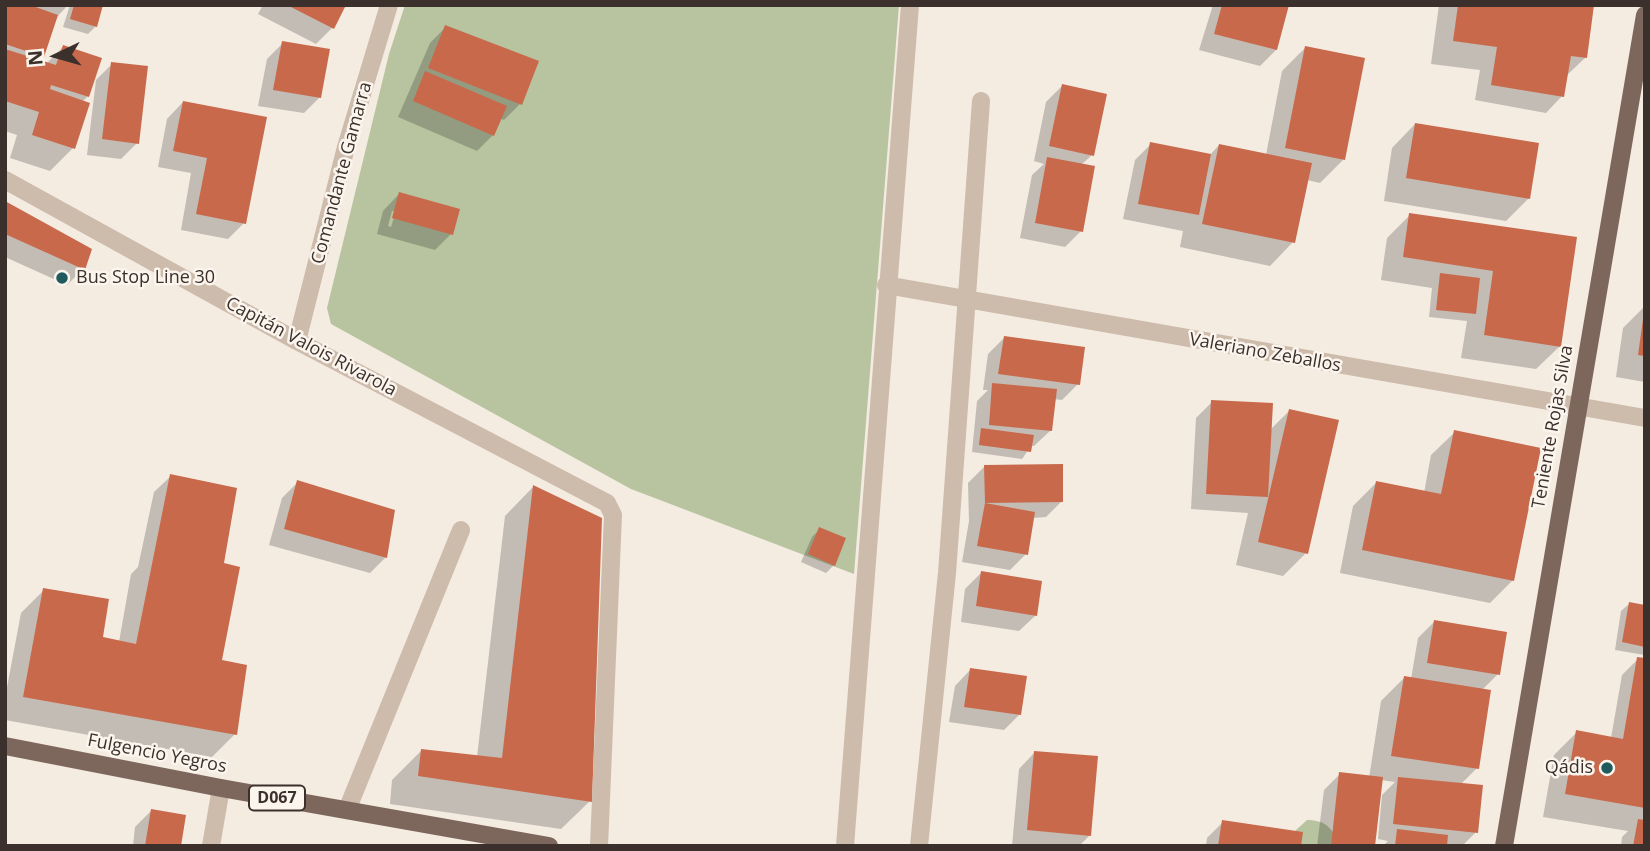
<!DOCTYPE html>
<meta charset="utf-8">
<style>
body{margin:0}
#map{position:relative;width:1650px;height:851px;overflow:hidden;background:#f4ebe1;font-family:"Open Sans",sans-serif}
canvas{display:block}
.frame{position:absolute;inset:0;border:7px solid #3b302b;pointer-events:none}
.north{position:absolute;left:21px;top:21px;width:70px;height:70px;-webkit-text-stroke:5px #fbf5ee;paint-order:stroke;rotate:265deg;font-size:19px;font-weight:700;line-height:28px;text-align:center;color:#3b302b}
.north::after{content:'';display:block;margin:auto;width:24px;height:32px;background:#3b302b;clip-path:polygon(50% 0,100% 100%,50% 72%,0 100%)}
</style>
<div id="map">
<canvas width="1650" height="851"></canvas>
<div class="frame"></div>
<div class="north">N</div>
</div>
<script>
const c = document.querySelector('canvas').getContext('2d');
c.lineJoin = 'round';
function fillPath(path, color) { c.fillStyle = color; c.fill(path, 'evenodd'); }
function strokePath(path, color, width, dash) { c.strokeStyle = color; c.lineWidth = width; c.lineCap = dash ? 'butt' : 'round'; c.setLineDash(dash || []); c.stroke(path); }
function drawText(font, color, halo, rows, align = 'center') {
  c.font = font + ' "Open Sans",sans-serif'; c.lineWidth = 5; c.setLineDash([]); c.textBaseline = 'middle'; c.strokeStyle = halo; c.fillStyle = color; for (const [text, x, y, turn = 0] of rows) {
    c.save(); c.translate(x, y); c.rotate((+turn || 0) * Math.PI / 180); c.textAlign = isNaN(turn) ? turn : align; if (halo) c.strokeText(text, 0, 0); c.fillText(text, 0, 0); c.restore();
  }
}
fillPath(new Path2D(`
 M405,5H899L854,574L631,489L331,324L327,308L389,54Z
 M1307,820C1326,820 1334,829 1338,846H1292L1295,831Z`), '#b8c4a0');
fillPath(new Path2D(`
 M5,5H68L55,19L42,56L37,61L46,64L63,47L88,96L82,102L73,148L50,171L10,158L17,135L5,131Z
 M70,5H102L96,26L88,34L63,27Z
 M263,5H344L332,28L316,44L258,14Z
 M1213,5H1281L1276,50L1260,66L1199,50Z
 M1439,5H1592L1585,58L1565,77L1562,96L1546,113L1475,100L1480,70L1431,64Z
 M446,27L520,104L504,120L501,119L493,135L477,151L398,117L430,43Z
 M283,43L320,97L304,113L258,106L267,59Z
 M1305,48L1343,160L1320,183L1307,180L1293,242L1270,266L1180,247L1183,231L1123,219L1135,160L1151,144L1209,156L1219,145L1266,155L1282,71Z
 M112,64L137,143L121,159L87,155L96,80Z
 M1062,86L1092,155L1081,165V231L1065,247L1020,238L1032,175L1044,164L1034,161L1046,102Z
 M183,102L244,223L228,239L181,230L191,173L158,167L167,119Z
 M1415,124L1529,198L1506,221L1384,201L1392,148Z
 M399,194L451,234L435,250L377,234L383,211ZM392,211H396L391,227L388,226Z
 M5,203L83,269L67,285L5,257Z
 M1410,215L1575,238L1560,346L1536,369L1461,358L1467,321L1429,317L1432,288L1381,280L1387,238Z
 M1645,306V382L1616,377L1623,328Z
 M1004,338L1078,384L1062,400L1054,399L1051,430L1034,446H1031L1022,459L972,452L977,401L988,390H983L988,354Z
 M1212,402L1270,430L1289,411L1306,553L1283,576L1236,565L1248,513L1191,509L1196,418Z
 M1455,432L1513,580L1490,603L1340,573L1353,506L1376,483L1424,493L1431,455Z
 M984,467L1062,501L1046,517L1032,518L1026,554L1010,570L962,562L969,521L968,483Z
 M171,476L222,562L220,662L235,734L212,757L5,720V698L21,613L44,590L101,639L119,642L131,574L138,567L154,492Z
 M298,482L386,557L370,573L269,545L282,498Z
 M533,487L590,801L561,829L390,804L392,780L421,751L477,757L505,516Z
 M820,529L834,565L826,573L801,562L812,537Z
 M981,573L1036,615L1019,631L961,622L965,589Z
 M1629,604L1645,606V655L1615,650L1621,611Z
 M1434,622L1498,674L1482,690L1477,768L1460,785L1476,832L1462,846H1383L1388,841L1378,839L1382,795L1395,782L1381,780L1373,846H1317L1324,790L1340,774L1369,778L1381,701L1404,678L1411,679L1418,638Z
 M1638,659L1645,660V846H1621L1622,837L1628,831L1543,817L1554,755L1577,732L1611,738L1622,675Z
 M971,669L1020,714L1004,730L949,722L955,686Z
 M1035,752L1089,836L1079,846H1012L1019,769Z
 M151,811L179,846H133L135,827Z
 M1223,822L1299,846H1206L1207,838Z`), '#0003');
fillPath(new Path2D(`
 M5,5H30L58,15L44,57L5,44Z
 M74,5H103L97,27L70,19Z
 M287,5H346L334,29Z
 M1222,5H1289L1277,50L1214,34Z
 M1458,5H1594L1587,58L1571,56L1564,97L1491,85L1497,47L1453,41Z
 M445,25L539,61L522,105L428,68Z
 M282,41L330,49L321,98L273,90Z
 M63,45L102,58L89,97L51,85L50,89L90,103L75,149L32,135L39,112L5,101V49L56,65Z
 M1305,46L1365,58L1345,160L1285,148Z
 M111,62L148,66L139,144L102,139Z
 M425,71L507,106L494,136L413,101Z
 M1062,84L1107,94L1094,156L1049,146Z
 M183,101L267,117L246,224L196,214L207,158L173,151Z
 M1415,123L1539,143L1530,199L1406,178Z
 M1150,142L1211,154L1199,215L1138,204Z
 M1219,144L1312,163L1295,243L1202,224Z
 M1047,157L1095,166L1083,232L1035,223Z
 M399,192L460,209L453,235L392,218Z
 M5,201L92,249L85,270L5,234Z
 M1409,213L1577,237L1561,347L1484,335L1493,271L1403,257Z
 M1440,273L1480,278L1476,314L1436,310Z
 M1643,319H1645V356L1638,355Z
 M1004,336L1085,347L1080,385L998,374Z
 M992,383L1057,389L1052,431L989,425Z
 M1211,400L1273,403L1268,497L1206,494Z
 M1289,409L1339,420L1308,554L1258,542Z
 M981,428L1034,435L1031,452L979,445Z
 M1454,430L1541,448L1514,581L1362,550L1376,481L1441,494Z
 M1063,464V502L985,503L984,465Z
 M170,474L237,488L224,563L240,567L222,660L247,665L237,735L23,697L43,588L109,599L103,637L136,644Z
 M297,480L395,510L387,558L284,529Z
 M533,485L602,518L592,802L418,776L421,749L502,758Z
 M985,503L1035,512L1028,555L977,546Z
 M819,527L846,538L835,566L808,554Z
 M981,571L1042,581L1037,616L976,606Z
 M1629,602L1645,605V647L1622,642Z
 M1434,620L1507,632L1500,675L1427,663Z
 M1637,657L1645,658V808L1565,794L1576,730L1623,739Z
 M970,668L1027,676L1021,715L964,707Z
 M1404,676L1491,690L1479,769L1391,756Z
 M1034,751L1098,756L1091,836L1027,830Z
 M1339,772L1383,777L1375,846H1331Z
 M1398,777L1483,785L1478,833L1393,824Z
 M151,809L186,815L181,846H145Z
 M1638,819L1645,820V846H1633Z
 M1222,820L1303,832L1301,846H1218Z
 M1397,829L1448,835L1447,846H1395Z`), '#c8694b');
strokePath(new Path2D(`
 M5,180L297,341L607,503L613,515L599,846
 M886,285L1645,418
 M297,341L346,147L389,5
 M347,810L461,530
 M211,846L221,788
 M845,846L910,5
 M919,846L947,573L981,101`), '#cdbbac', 18);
strokePath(new Path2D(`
 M5,746L221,788L549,846
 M1504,846L1645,15`), '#7d675c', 18);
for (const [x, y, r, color] of [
 [62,278,7,"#1f5a5e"],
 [1607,768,7,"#1f5a5e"]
]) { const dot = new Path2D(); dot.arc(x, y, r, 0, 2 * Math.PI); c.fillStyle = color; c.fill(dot); strokePath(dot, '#fbf5ee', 2.5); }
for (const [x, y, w] of [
 [277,798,56]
]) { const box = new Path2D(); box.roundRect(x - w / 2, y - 12.5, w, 25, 5); c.fillStyle = '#fbf5ee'; c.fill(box); strokePath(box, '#3b302b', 2); }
drawText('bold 16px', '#3b302b', null, [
 ["D067",277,798]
]);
drawText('18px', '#3b302b', '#fbf5ee', [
 ["Comandante Gamarra",342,173,-75],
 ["Capitán Valois Rivarola",311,347,28],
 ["Valeriano Zeballos",1265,353,10],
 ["Teniente Rojas Silva",1553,427,-80],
 ["Fulgencio Yegros",157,754,11]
]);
drawText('18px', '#3b302b', '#fbf5ee', [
 ["Bus Stop Line 30",76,278],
 ["Qádis",1593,768,"right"]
], 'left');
</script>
